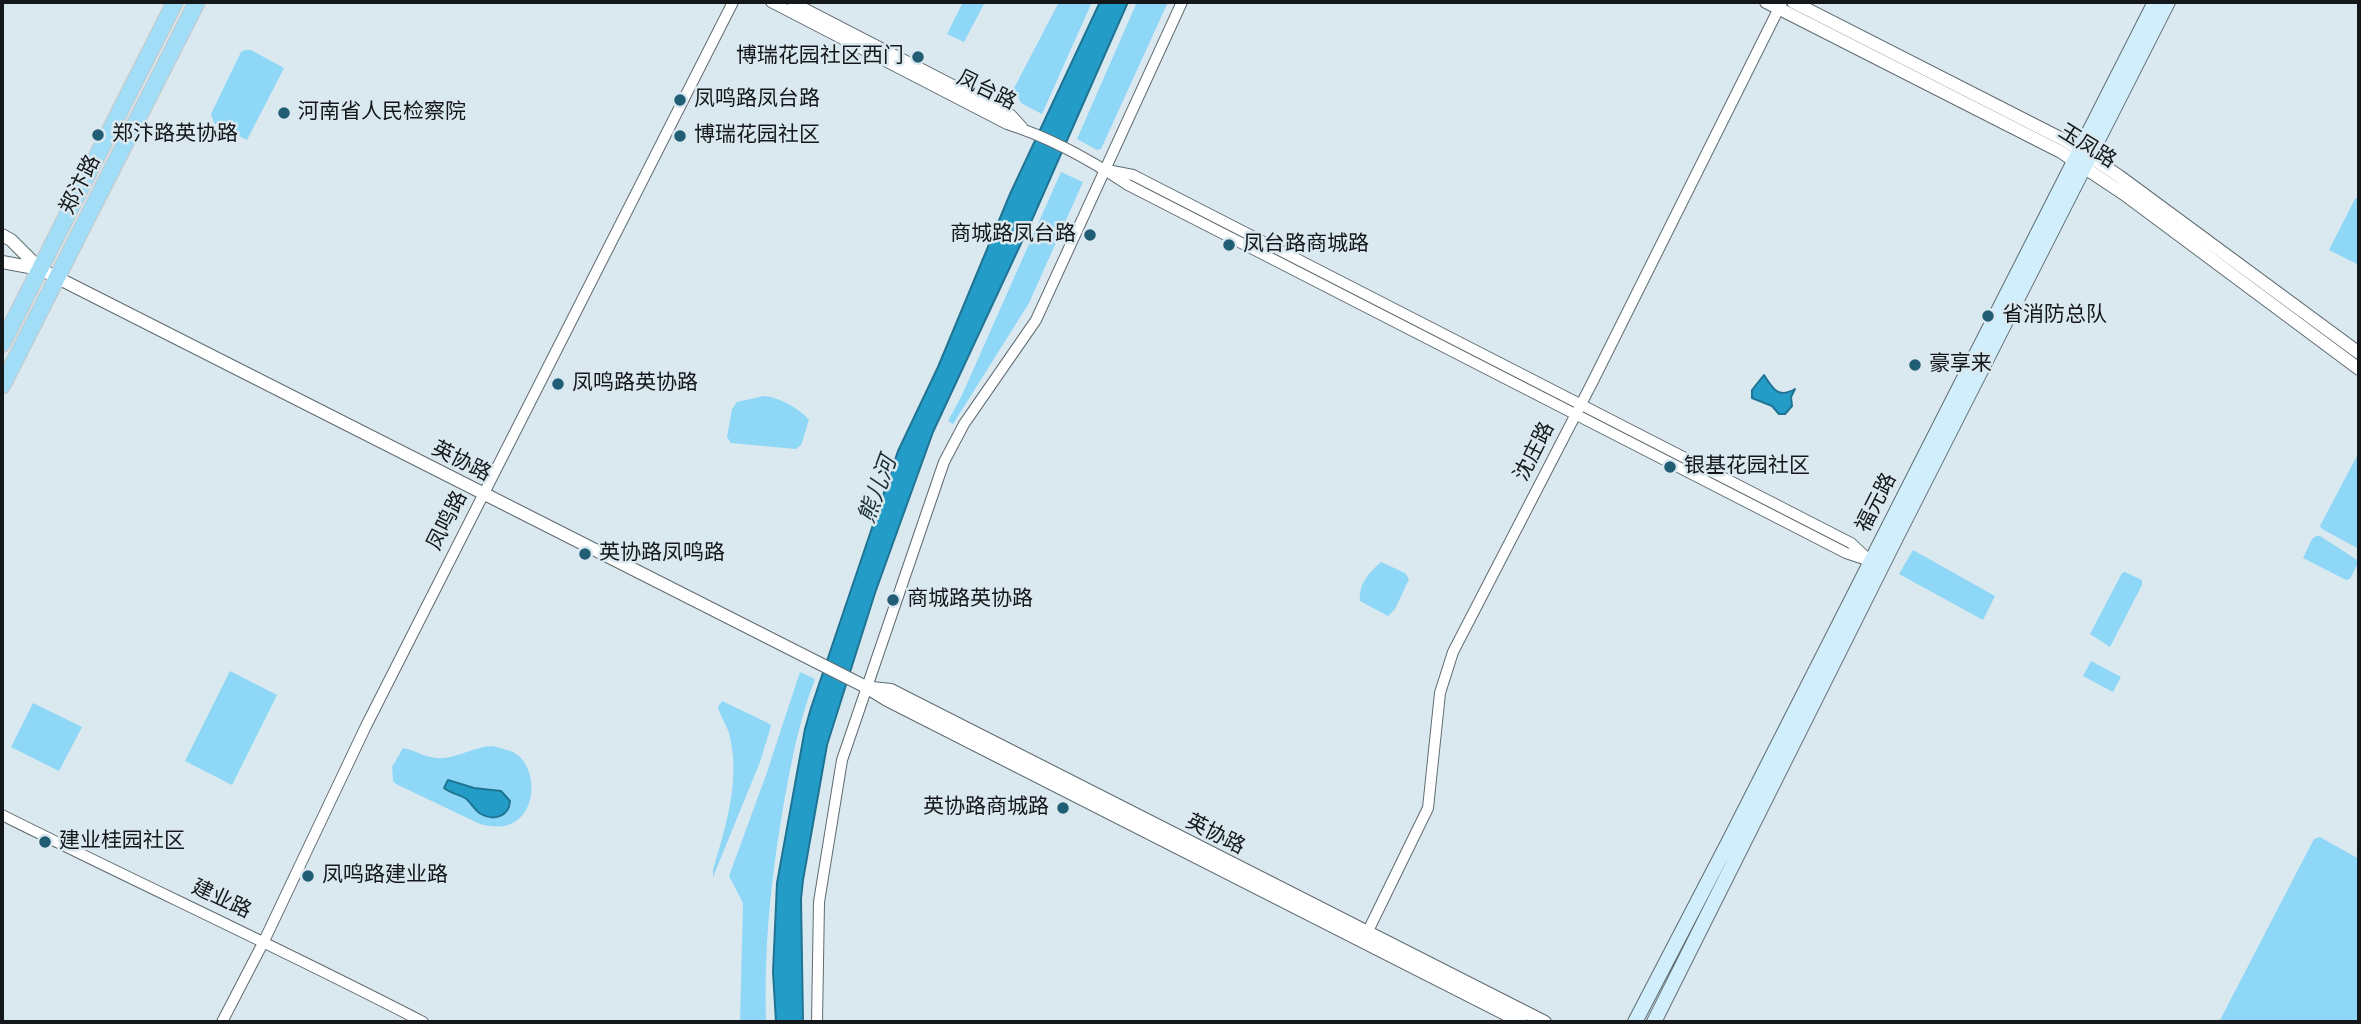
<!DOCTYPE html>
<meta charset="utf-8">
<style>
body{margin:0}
#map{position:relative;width:2361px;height:1024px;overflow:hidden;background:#dae8ef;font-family:"Roboto Condensed",sans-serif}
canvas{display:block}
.frame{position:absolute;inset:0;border:4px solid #14181b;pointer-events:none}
</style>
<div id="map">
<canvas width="2361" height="1024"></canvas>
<div class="frame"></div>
</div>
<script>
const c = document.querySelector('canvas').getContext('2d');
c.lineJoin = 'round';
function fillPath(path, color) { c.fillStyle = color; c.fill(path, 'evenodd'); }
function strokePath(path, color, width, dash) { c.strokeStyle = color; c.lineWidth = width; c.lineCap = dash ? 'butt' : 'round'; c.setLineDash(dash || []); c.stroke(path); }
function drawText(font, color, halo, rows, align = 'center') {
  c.font = font + ' "Roboto Condensed","Noto Sans SC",sans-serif'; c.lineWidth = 5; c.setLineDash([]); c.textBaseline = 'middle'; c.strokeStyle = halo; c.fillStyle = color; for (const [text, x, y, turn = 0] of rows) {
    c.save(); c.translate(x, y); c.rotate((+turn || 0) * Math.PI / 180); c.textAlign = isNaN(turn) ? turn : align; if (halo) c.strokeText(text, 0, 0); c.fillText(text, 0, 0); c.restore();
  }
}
fillPath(new Path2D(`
 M963,2H985L964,42L947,34Z
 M1059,2H1092L1042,114L1021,103L1017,95L1012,92Z
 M1137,2H1168L1101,149L1097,150L1077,139Z
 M245,50H251L284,68L247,140L214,123L211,114L241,52Z
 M1061,172L1083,182L1029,303L953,424L948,421L962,395Z
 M2359,197V265L2329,250L2355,199Z
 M764,396C779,397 800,409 809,420L801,445L796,449L731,443L727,437L732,409L737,402Z
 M2358,454H2359V549L2322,529L2320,526Z
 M2316,536H2320L2357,560V565L2350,579L2346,580L2303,558L2312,539Z
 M1913,550L1995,596L1983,620L1899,574Z
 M1381,562L1405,573L1409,579L1395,609L1388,616L1360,601C1358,584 1370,572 1381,562Z
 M2125,572L2142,580V585L2110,647L2090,634L2122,573Z
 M2091,661L2121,677L2113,692L2083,676Z
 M230,671L277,695L232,785L185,761Z
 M800,672L815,679C798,723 790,768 782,814C770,886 764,949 766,1022H740L743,903L729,876L766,775Z
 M722,701L770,724L771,726L760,762L713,877V870C726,825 741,780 729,733C726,724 720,716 718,707Z
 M33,703L82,727L59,771L11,747Z
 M493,746C502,749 512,750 519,756C538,774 536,816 508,825C499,828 489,826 480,824L396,784L393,781L392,767L403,748C415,750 424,757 436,758C456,760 474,746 493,746ZM453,781L474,788L494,789L477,812L466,799L448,791Z
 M2320,837L2359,859V1022H2219L2314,839Z`), '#8fd7f7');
const water = new Path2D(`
 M1100,2H1128L1031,222L933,432L875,593L827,745L803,880L801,899L803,1022H776L773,972L777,883L805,729L811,708L898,451L938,367L1010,194Z
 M1764,375C1773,389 1778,399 1795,389L1791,397L1792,406L1785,414H1779L1772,406L1752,398V390Z
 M448,780L474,788L501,791L510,801C509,817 493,821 481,814C474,810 471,802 465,798C458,794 450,793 444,788Z`);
fillPath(water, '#249cc8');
strokePath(water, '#1f7494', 2);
const minor = new Path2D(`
 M771,2L1007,124C1049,137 1092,161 1128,185L1846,553L1870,561
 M792,2L1011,115L1022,127
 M1112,171L1133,175L1851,543L1868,559
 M2,815C142,885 284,950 423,1022
 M1367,933L1428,808L1440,693L1453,652L1593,381L1782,2
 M222,1022L264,941L366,726L733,2
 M817,1022L819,902L842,760L944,462L964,424L1036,320L1182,2`);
const tertiary = new Path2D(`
 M1766,2L2061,152L2124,194L2359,369
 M1793,2L2068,142L2119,176L2359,353
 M2,235L11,240L40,269
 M2,262L40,269L866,687L887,700L1521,1022
 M872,688L891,690L1545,1022`);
const secondary = new Path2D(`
 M1635,1022L1729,841L2155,2
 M1654,1022L1896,538L2168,2`);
const primary = new Path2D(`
 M2,344L175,2
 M2,386L197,2`);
strokePath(minor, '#5f6b71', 12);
strokePath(tertiary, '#5f6b71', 14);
strokePath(secondary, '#5f6b71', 16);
strokePath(primary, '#c7c8c8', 18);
strokePath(minor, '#fff', 10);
strokePath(tertiary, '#fff', 12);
strokePath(secondary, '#d0eefb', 14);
strokePath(primary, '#a2ddf7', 16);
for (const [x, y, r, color] of [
 [918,57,7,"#215d75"],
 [680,100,7,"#215d75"],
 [284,113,7,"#215d75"],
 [98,135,7,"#215d75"],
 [680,136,7,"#215d75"],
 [1090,235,7,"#215d75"],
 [1229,245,7,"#215d75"],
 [1988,316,7,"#215d75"],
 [1915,365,7,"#215d75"],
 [558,384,7,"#215d75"],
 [1670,467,7,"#215d75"],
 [585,554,7,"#215d75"],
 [893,600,7,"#215d75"],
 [1063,808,7,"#215d75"],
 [45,842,7,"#215d75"],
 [308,876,7,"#215d75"]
]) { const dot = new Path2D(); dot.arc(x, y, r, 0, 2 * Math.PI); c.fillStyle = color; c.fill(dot); strokePath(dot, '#dae8ef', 2.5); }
drawText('21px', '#14181b', '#dae8ef', [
 ["博瑞花园社区西门",904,57,"right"],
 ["凤鸣路凤台路",694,100],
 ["河南省人民检察院",298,113],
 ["郑汴路英协路",112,135],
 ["博瑞花园社区",694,136],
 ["商城路凤台路",1076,235,"right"],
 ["凤台路商城路",1243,245],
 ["省消防总队",2002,316],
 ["豪享来",1929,365],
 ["凤鸣路英协路",572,384],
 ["银基花园社区",1684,467],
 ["英协路凤鸣路",599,554],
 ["商城路英协路",907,600],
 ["英协路商城路",1049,808,"right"],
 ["建业桂园社区",59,842],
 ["凤鸣路建业路",322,876]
], 'left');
drawText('21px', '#14181b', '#dae8ef', [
 ["凤台路",986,91,26],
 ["玉凤路",2087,147,32],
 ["郑汴路",81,185,-63],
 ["沈庄路",1535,452,-63],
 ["英协路",461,462,27],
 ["福元路",1877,503,-63],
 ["凤鸣路",448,521,-63],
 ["英协路",1215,835,27],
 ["建业路",221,900,25]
]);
drawText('italic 23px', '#1a2e36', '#dae8ef', [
 ["熊儿河",879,490,-70]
]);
</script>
